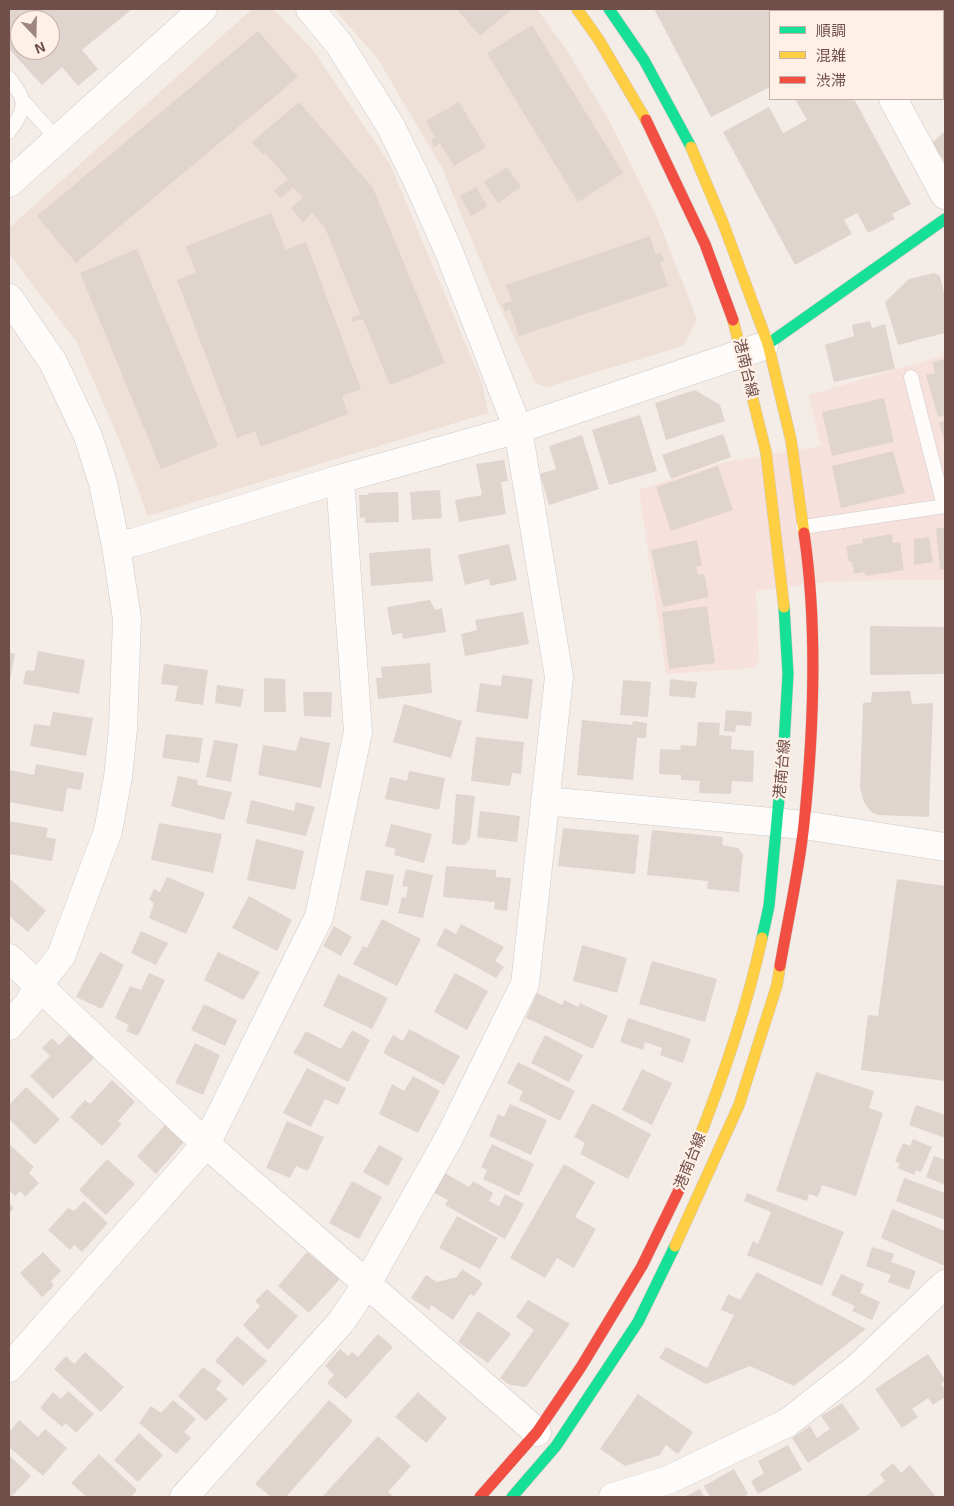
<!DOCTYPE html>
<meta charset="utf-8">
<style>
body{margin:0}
#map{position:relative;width:954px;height:1506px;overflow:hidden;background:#f4ece7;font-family:"Exo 2","Noto Sans JP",sans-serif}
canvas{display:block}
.frame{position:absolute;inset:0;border:10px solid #704f49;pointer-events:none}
.legend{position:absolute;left:769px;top:10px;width:175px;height:90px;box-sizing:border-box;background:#fef0e6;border:1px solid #c5b0a7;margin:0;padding:6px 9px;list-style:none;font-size:15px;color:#704f49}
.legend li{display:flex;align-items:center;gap:10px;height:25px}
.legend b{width:25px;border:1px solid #c5b0a7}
.north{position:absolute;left:10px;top:10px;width:50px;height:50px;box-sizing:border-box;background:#fef0e6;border:1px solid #c5b0a7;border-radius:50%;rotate:159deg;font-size:14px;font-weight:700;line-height:20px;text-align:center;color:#704f49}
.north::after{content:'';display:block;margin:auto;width:18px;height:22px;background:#9e8680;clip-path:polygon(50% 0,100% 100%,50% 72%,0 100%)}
</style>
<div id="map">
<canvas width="954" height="1506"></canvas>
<div class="frame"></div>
<ul class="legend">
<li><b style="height:6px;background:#16e098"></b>順調</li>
<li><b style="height:6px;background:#ffcf43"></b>混雑</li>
<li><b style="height:6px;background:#f24e42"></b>渋滞</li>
</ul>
<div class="north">N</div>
</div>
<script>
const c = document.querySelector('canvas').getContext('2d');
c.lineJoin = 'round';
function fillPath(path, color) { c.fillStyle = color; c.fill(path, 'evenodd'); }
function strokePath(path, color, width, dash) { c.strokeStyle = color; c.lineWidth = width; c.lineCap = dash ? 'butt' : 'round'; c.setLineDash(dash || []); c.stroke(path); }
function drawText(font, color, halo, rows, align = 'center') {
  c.font = font + ' "Exo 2","Noto Sans JP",sans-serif'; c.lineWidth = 4.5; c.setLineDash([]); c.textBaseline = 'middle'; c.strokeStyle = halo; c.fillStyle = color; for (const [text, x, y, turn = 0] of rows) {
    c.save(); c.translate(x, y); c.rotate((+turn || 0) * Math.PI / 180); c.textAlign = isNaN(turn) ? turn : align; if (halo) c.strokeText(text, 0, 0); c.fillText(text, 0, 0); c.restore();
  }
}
fillPath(new Path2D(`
 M252,9H273L312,49L390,164L482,383L488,413L148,516L119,439L76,341L9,254V228Z
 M334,9H537L566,49L609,120L658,220L697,319L683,346L547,387L536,384L498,303L442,168L378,59Z`), '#efe0d7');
fillPath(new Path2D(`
 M945,355V580L837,581L756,591L759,660L754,668L666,674L639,490L725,462L821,446L809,395Z`), '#f7e1dd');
fillPath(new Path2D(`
 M9,9H132L82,50L98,69L78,86L62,67L42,85L9,49ZM20,20H50V50H20Z
 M457,9H512L480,36Z
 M654,9H812L814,11H770V87L711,117Z
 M859,9H875L872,11H861Z
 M901,9H929L931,11H897Z
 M532,25L623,173L578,202L487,53Z
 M258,31L298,77L76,263L37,216Z
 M945,51V89L943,86V53Z
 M795,99H854L911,204L892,214L895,219L868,233L857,213L844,220L852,234L795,265L723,132L769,107L783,133L807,120Z
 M299,102L373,188L445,363L390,385L363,319L353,322L351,318L360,314L325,228L312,213L303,222L291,208L303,198L293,187L281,198L274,191L288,179L265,153L263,155L252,142Z
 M459,102L486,147L454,166L440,143L434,147L431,140L435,137L426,121Z
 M945,131V162L931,144Z
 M507,167L521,187L498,203L484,182Z
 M476,187L487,206L471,216L460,196Z
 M271,213L286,250L306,242L361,389L342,396L348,414L261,447L255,431L237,438L177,280L196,272L186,246Z
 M650,236L656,255L661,253L664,260L660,262L668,286L519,336L510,309L505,311L502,304L512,301L506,285Z
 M137,249L218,446L161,469L80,273Z
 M934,273L940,276L945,298V333L898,345L885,302L909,279Z
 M870,321L872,328L885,324L895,369L834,382L825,345L854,336L852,325Z
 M945,359V415L938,417L926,375L935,373L932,362Z
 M695,390L720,405L725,421L666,440L655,403Z
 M884,398L894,442L832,456L822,412Z
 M640,415L657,471L609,485L592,430Z
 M945,420V442L939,423Z
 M723,434L731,457L671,479L662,455Z
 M582,435L599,489L549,505L540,474L556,469L549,446Z
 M893,451L905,493L841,508L832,466Z
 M504,460L508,481L501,482L506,514L459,522L455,500L482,495L476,464Z
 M718,466L733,510L671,531L656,487Z
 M440,490L442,518L412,520L410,492Z
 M398,492L399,522L365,523V517L360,518L359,495H369L368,493Z
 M936,528H945V569L940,570Z
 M892,534L893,543L900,542L904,570L866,576L864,572L854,574L852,562H849L846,546L863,543L862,539Z
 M929,537L933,562L914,565V539Z
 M697,540L702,565L696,567L698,575L704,574L709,597L663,607L651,550Z
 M509,544L517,580L490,586L489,579L465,585L458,555Z
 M430,548L433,581L371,586L369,553Z
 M430,600L435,610L442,608L446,632L403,639L402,633L392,635L387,607Z
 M707,606L715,663L669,669L662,612Z
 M523,612L529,644L465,656L461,634L477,630L475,620Z
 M870,626L945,627V674L870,675Z
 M38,651L85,660L79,694L23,684L26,670L34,671Z
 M9,652L15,654L10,680H9Z
 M430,663L432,693L378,699L376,678H382L381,667Z
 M164,664L208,670L203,705L175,701L178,686L161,684Z
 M502,675L533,679L528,719L476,712L480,683L501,686Z
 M264,678L285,679L286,712H264Z
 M670,679L697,682L695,698L669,696Z
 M623,680L651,682L648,717L620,715Z
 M217,685L244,689L241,707L215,703Z
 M910,691L912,704L933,703L929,817L878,815L871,812L864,802L860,788L863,703L871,702L872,692Z
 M303,692H332L331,717L304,716Z
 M404,704L462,721L451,758L393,742Z
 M726,710L752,712L751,726L736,725L735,732L724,731Z
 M53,712L93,718L86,756L30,746L34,724L50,726Z
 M582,720L632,725L633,721L647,723L646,738H637L633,780L577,775Z
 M698,722L720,723L719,735L732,736L731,749L754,751L753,782L732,781L731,794L699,793L700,781L681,780V775L659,774L660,749L680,750L681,745L696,746Z
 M166,734L203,738L199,763L162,758Z
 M300,737L330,743L321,788L258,775L263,745L296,751Z
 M476,737L524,742L521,774L512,773L510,786L471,781Z
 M214,740L238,744L231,782L206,777Z
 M36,764L84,773L81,790L67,788L63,812L9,802V770L34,775Z
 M409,771L445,778L439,810L385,799L390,777L407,781Z
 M178,776L197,780L198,785L232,792L224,820L171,806Z
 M456,794L475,796L470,839L465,845L452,844Z
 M251,800L294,811L296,802L315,807L306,836L246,823Z
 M480,811L520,816L517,842L477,837Z
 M9,821L48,828L46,837L56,839L52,861L9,854Z
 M159,823L222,834L213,873L151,860Z
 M391,824L432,834L424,863L394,855L396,849L385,846Z
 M563,828L639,835L635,874L558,866Z
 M652,830L723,837L722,845L738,848L743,854L739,892L707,889L708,881L647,875Z
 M256,839L304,851L295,890L247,880Z
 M446,866L496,870V877L511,878L507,911L494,909L495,902L443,897Z
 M406,869L433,875L423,918L398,913L402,897L406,898L408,887L402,886Z
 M366,870L394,875L388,906L360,900Z
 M167,877L205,893L186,934L149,918L154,903L149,899L154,889L160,892Z
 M9,878L46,911L28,932L9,916Z
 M897,879L945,886V1081L861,1070L868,1015L878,1016Z
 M249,896L292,920L277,951L232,928Z
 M382,919L421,939L397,986L353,964L363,946L367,948Z
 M461,924L504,947L495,961L504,967L496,978L436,945L445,928L456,934Z
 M334,926L352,937L341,956L323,946Z
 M141,931L168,943L156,965L131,953Z
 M582,945L627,958L617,993L573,981Z
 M100,952L124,965L102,1009L76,997Z
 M218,952L260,972L243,1000L204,980Z
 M652,961L717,979L705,1022L639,1004Z
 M149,973L165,980L138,1036L126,1031L129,1025L115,1018L130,986L141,990Z
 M455,973L488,991L467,1030L434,1012Z
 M338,974L388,998L372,1029L323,1006Z
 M537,993L562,1005L564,1000L578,1007L580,1003L608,1016L593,1049L526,1018Z
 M204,1004L237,1020L225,1046L191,1030Z
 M628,1018L691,1039L683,1063L660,1055L662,1048L645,1042L643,1050L620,1042Z
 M409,1029L460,1056L444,1085L383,1053L393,1035L403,1041Z
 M352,1030L370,1040L348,1082L293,1053L306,1031L341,1049Z
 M70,1034L94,1058L53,1099L30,1076L50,1056L42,1048L52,1038L59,1045Z
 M545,1035L583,1055L569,1082L531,1063Z
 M195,1043L220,1055L203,1095L175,1083Z
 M518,1062L575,1091L560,1121L519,1100L523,1091L507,1083Z
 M307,1068L346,1088L338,1105L325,1099L311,1127L283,1113Z
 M642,1069L672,1083L652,1125L622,1110Z
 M816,1072L874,1091L869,1108L883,1113L856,1196L822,1185L818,1197L809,1194L807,1201L776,1191Z
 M413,1076L440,1091L418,1133L379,1114L392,1084L404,1091Z
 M112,1080L135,1102L118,1121L122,1124L102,1146L70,1117L85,1100L90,1104Z
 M26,1087L60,1119L35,1145L9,1119V1105Z
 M592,1103L651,1134L628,1179L580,1154L585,1143L574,1137Z
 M510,1104L547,1120L531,1155L489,1136L498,1114L504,1117Z
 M916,1105L945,1115V1138L909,1125Z
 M287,1121L324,1137L308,1171L296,1166L290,1178L266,1168Z
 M166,1124L185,1141L156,1174L137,1156Z
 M913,1139L932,1147L921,1172L916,1170L914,1175L898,1168L900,1164L895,1161L903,1143L910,1146Z
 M9,1144L34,1167L29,1173L39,1183L25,1197L20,1191L15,1196L9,1190Z
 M492,1144L534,1164L519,1196L483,1179L487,1170L481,1167Z
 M379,1145L403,1158L388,1186L363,1172Z
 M934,1156L945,1160V1185L926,1177Z
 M107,1159L135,1184L106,1215L79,1190Z
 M564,1164L595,1182L575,1217L596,1229L574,1268L557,1258L545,1278L510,1258Z
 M443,1172L469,1187L473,1181L493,1193L489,1201L499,1206L505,1194L524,1204L505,1239L445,1205L448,1200L432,1192Z
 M904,1178L945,1193V1220L896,1201Z
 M352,1181L382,1197L359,1239L329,1223Z
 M747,1193L844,1232L822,1286L747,1255L753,1241L758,1244L771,1212L744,1201Z
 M84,1201L108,1223L82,1252L74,1245L70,1250L48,1230L68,1208L74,1211Z
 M9,1203L14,1208L9,1214Z
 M892,1209L945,1231V1266L881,1238Z
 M457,1216L498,1238L480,1269L439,1248Z
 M872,1247L894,1254L891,1262L916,1271L909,1290L888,1282L891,1275L866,1266Z
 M43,1252L61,1271L51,1281L54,1286L42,1297L20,1273Z
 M307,1252L340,1279L309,1313L278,1286Z
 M462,1269L483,1283L474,1296L470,1294L453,1320L431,1305L429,1310L411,1298L426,1275L437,1282L457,1277Z
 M757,1272L866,1329L794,1386L750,1366L706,1384L659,1358L666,1347L707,1368L734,1315L721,1310L728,1294L740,1300Z
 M841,1274L864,1284L860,1293L880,1302L872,1320L852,1311L855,1306L831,1295Z
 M267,1289L298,1316L268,1350L243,1325L260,1306L255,1301Z
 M528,1300L570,1324L526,1387L510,1385L500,1378L534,1330L516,1317Z
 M478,1311L511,1334L488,1363L458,1342Z
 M378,1334L393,1347L346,1399L327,1383L334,1375L325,1366L340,1349L348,1356L352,1352L358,1357Z
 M237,1336L267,1361L243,1386L215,1361Z
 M85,1352L124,1387L101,1412L54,1369L66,1356L74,1364Z
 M928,1354L945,1380L941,1384L945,1391V1397L933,1405L928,1398L912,1409L918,1417L902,1428L875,1389Z
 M203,1367L222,1381L216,1389L228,1399L206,1421L178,1396Z
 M68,1391L94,1414L76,1433L66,1423L62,1427L40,1408L53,1392L61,1399Z
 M418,1392L447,1418L426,1443L395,1417Z
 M638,1394L693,1432L678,1454L666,1445L660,1455L625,1466L600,1449Z
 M173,1400L196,1419L184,1432L191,1438L176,1454L139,1423L151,1406L161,1413Z
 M329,1400L353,1421L286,1497H271L255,1484Z
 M842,1403L860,1429L808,1463L792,1438L810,1426L817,1438L830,1429L821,1416Z
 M19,1420L38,1437L45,1429L67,1448L43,1476L9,1447V1432Z
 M139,1433L163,1455L138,1482L114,1460Z
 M378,1436L411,1466L388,1492L394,1497H322Z
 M788,1445L802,1470L758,1494L751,1481L764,1473L758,1461Z
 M99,1454L137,1490L131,1497H87L71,1483Z
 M9,1455L31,1476L11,1497H9Z
 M893,1463L901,1473L910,1465L936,1497H865L885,1481L880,1474Z
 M734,1469L748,1494L742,1497H710L704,1486Z
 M700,1489L704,1497H684Z`), '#e0d4cf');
const lane = new Path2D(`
 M9,78C28,102 26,108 9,132
 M23,101L57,139
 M911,377L944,506
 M803,527L945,506`);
const street = new Path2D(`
 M844,9L846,11
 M893,99L945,195
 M9,183L203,9
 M9,298L53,362L88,436L103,483L116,546L127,619L123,729L118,777L108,831L61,956L38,985L29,1003L9,1026
 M116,546L135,542L340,479L518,429L764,346
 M545,801L804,825L945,847
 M9,958L206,1144L537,1432
 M9,1368L206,1144L319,917L358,732L340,479
 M184,1497L341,1322L366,1285L449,1138L525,984L559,677L518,429L449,252L417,180L390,125L339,44L310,9
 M613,1497L668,1480L787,1423L856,1369L945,1284`);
const fast = new Path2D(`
 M609,9L644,60L691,147
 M768,344L945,219
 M762,938L769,906L784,745L788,674L784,607
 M512,1497L556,1446L638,1322L675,1246`);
const slow = new Path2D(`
 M577,9L599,40L646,120
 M691,147L723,223L768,344L791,440L804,533
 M733,320L766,452L784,607
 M694,1151C722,1081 746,1012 762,938
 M675,1246L739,1105L777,985L780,966`);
const jam = new Path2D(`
 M646,120L705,244L733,320
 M780,966C788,919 799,871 804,824C814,728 818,628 804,533
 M480,1497L537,1432L581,1367L642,1266L680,1188L694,1151`);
strokePath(lane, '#d2c8c4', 15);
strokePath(street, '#d2c8c4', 29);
strokePath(fast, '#d3c7c4', 12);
strokePath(slow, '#d3c7c4', 12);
strokePath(jam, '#d3c7c4', 12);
strokePath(lane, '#fdfcfb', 14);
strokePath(street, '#fdfcfb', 28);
strokePath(fast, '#16e098', 11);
strokePath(slow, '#ffcf43', 11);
strokePath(jam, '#f24e42', 11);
drawText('15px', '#704f49', '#fef0e6', [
 ["港南台線",746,368,76],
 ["港南台線",782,769,-85],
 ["港南台線",690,1161,-68]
]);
</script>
